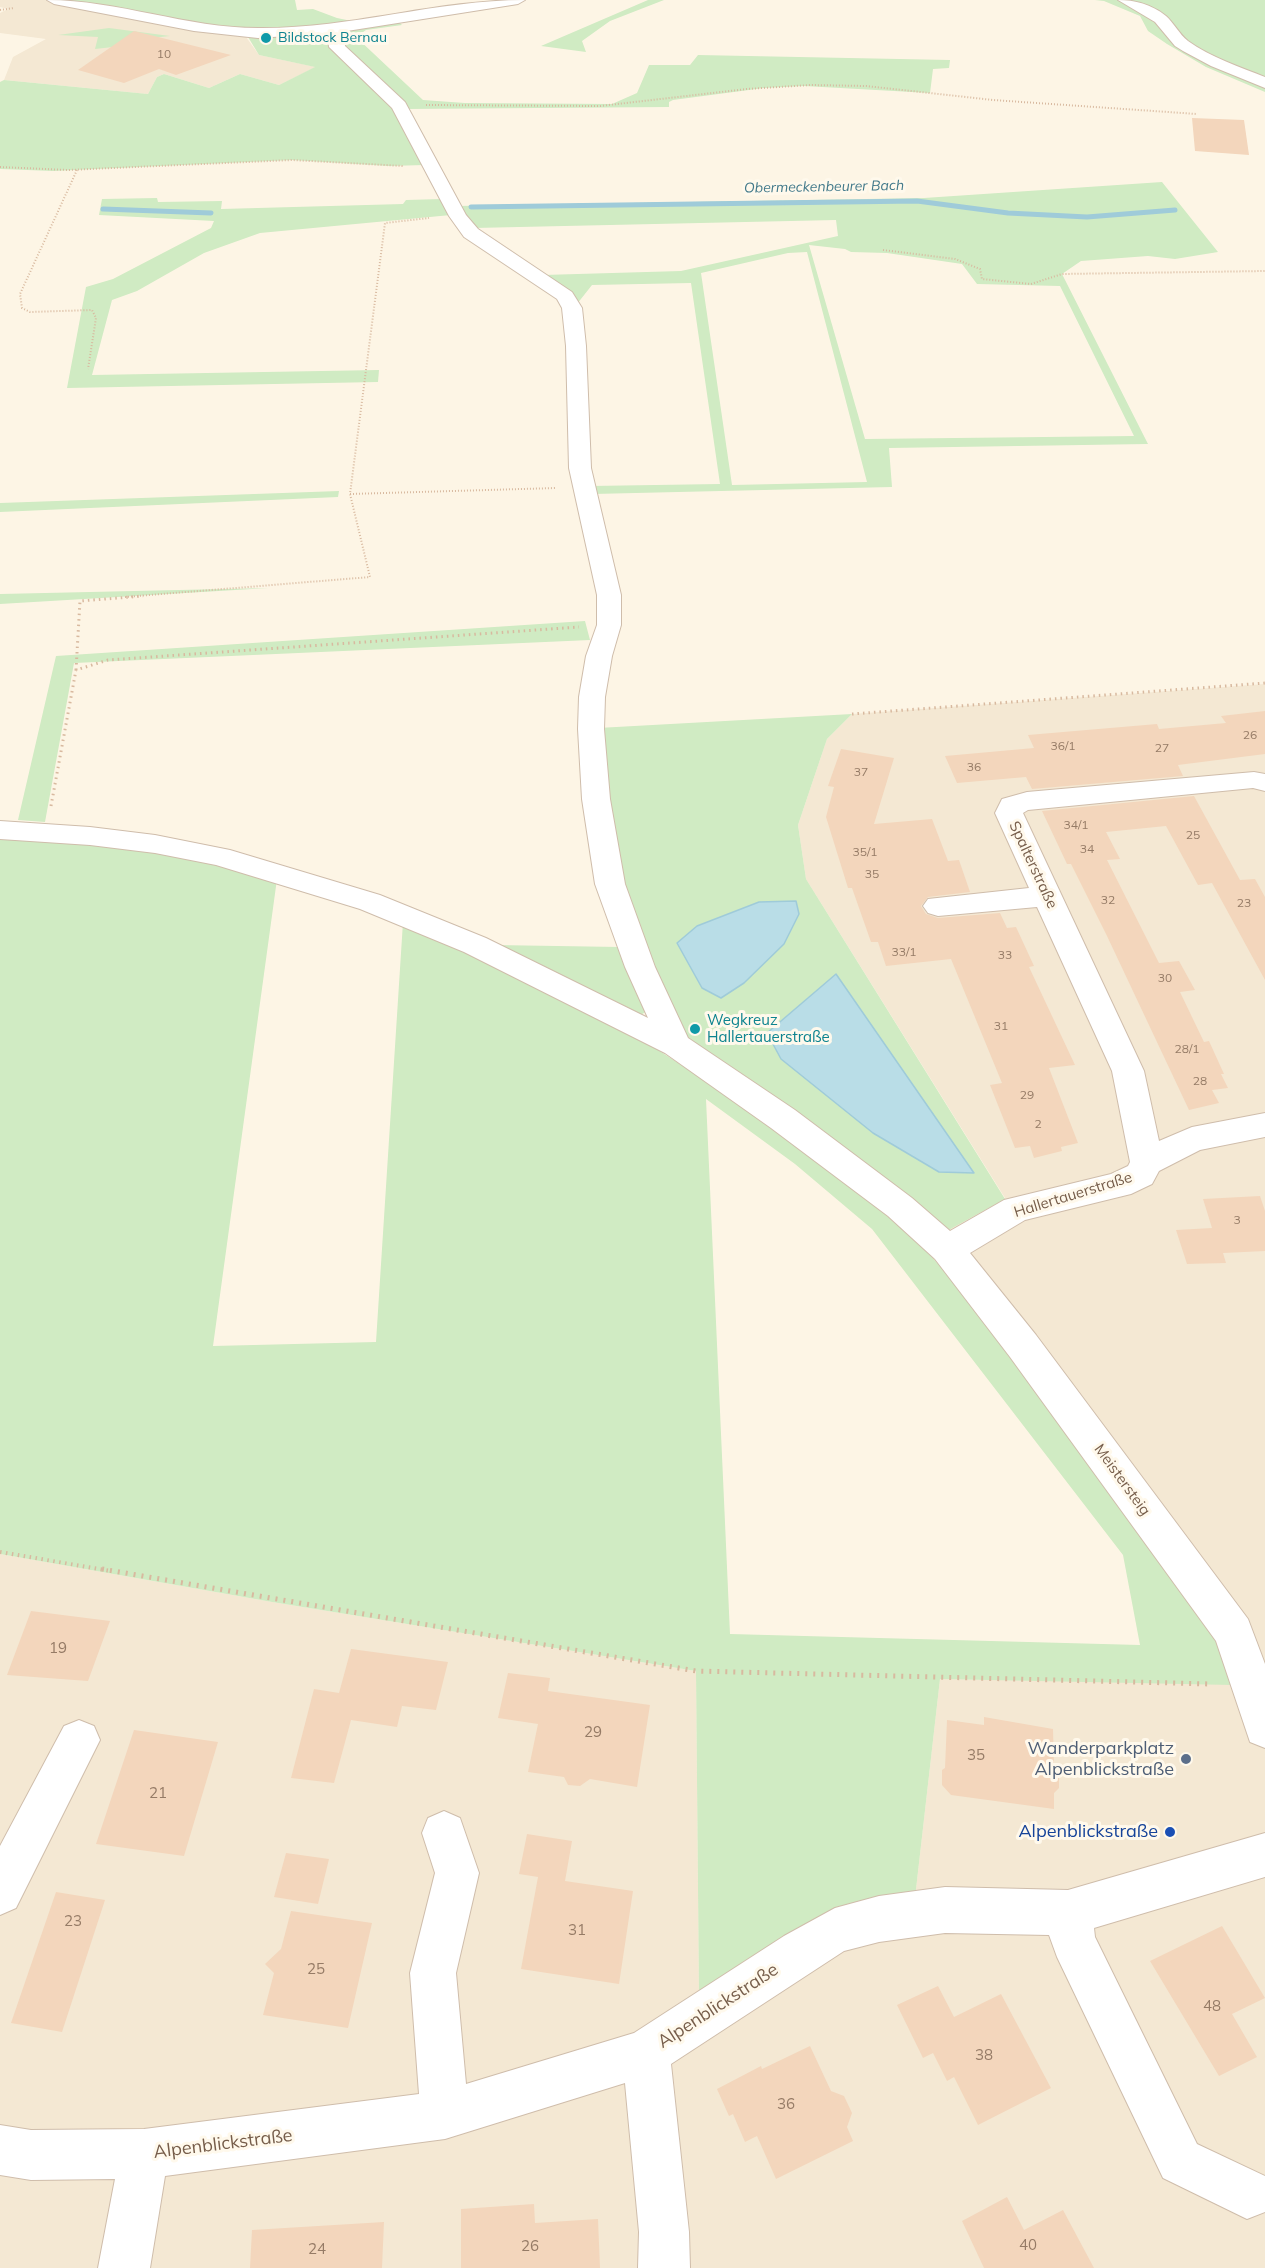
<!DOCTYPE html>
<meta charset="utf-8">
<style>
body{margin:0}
canvas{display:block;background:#fdf5e5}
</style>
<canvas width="1265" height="2268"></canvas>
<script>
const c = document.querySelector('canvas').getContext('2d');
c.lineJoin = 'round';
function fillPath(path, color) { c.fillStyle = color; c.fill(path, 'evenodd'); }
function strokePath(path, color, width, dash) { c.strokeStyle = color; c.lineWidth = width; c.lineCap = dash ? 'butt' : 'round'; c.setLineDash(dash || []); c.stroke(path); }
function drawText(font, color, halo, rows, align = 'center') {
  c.font = font + ' Mulish,sans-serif'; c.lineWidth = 6; c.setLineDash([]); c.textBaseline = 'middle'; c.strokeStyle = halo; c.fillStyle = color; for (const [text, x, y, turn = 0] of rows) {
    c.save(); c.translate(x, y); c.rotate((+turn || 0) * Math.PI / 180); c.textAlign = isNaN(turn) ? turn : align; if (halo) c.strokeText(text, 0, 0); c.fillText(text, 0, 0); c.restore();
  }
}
fillPath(new Path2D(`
 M0,0H63L219,28L241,30L259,55L316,67L279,85L240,74L209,88L164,74L157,77L148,94L4,80L13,57L46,39L0,33V13L8,9L0,7Z
 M1265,684V1677L945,1232L1005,1198L806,879L798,825L827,739L852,714Z
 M0,1554L272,1602L696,1671L699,1997L915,1898L940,1679L1265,1684V2268H0Z`), '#f4e8d3');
fillPath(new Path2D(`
 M63,0H295L297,10L313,9L337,18L361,23L266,30L219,28Z
 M648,0H664L610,21L582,41L586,52L541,46Z
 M1095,0H1120L1152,17L1178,45L1265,86V92L1206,67L1167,44L1148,31L1140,16L1104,1Z
 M1130,0H1265V81L1200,53L1160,16Z
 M399,22L402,25L366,30L356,37L423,100L465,103L612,104L637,93L649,65H690L698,55L950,60L949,68L933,69L930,93L804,86L764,88L673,100L669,102V107L407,109L342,43L345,34L350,31Z
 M109,28L170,36L142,39L113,47L95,49L98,37L58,35Z
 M328,32L330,34V45L393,108L425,165L389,166L292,160L53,171L0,169V82L4,80L148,94L157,77L164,74L209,88L240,74L279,85L315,67L259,55L248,37L285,33Z
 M1162,182L1218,252L1175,259L1148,256L1081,261L1062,274L1148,444L889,448L892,487L593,494L590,486L720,484L691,283L592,285L577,304L543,275L681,271L838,236L836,220L474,228L457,206L924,198ZM809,245L845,249L851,252L887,253L962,264L977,284L1060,286L1134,436L865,439ZM807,252L867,482L732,485L701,273L788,253Z
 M157,198L158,202L222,201L221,209L403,204L406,200L442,199L451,215L260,233L204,253L137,291L112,300L92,375L379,370L378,382L67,388L86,287L113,279L211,228L214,221L99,215L102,199Z
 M339,491L338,497L0,512V503Z
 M269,588L0,604V594Z
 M585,621L590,640L74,663L45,822L18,820L56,656Z
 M852,714L827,739L798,825L806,879L1005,1199L945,1232L713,1060L683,1034L653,970L615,863L598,728Z
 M0,836L163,851L277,879L213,1346L376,1342L403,922L644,1041L804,1144L922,1246L974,1304L1216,1639L1232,1685L940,1679L915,1898L699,1997L696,1671L272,1602L0,1554ZM706,1099L795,1164L872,1229L1123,1555L1140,1645L730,1634Z
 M494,945L620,947L648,1010L634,1020Z`), '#d0ebc3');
const water = new Path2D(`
 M796,901L799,914L784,944L744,983L721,998L702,988L677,943L697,926L759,902Z
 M836,974L974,1173L939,1172L873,1133L781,1059L767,1033Z`);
fillPath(water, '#b9dde7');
strokePath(water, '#9fcbd9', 1.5);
strokePath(new Path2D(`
 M471,207L917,201L1008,213L1087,217L1175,210
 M103,209L211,213`), '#9fcbd9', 5);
fillPath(new Path2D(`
 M134,31L231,55L176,75L159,69L124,83L78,70Z
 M1192,118L1244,120L1249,155L1195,151Z
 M1265,711V754L1178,765L1183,776L1032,789L1026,777L957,783L945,756L1034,748L1028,735L1157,724L1159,729L1226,723L1221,716Z
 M841,749L894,758L874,824L932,819L948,861L959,860L970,892L928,897L921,906L926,914L938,918L1000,913L1007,928L1016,927L1034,966L1029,967L1075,1065L1049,1068L1078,1143L1061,1147L1062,1151L1034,1158L1030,1146L1015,1148L990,1085L1002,1083L951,959L886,966L878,942H871L852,888H848L826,817L834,787L828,786Z
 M1194,796L1240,880L1255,879L1265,897V980L1212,883L1198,885L1166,826L1106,832L1120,859L1107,860L1159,963L1179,961L1195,990L1180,992L1204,1042L1209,1041L1224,1074H1221L1228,1088L1212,1090L1219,1103L1189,1110L1107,936L1071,864H1067L1042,811Z
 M1260,1196L1265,1211V1251L1223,1253L1226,1263L1187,1264L1176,1230L1212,1228L1203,1199Z
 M31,1611L110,1621L88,1681L7,1675Z
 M351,1649L448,1662L436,1710L402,1706L397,1727L351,1720L334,1783L291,1778L314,1689L339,1693Z
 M508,1673L550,1678L548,1691L650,1705L637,1787L590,1779L580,1786L568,1785L564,1777L528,1772L538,1724L498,1718Z
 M984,1717L1053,1729L1054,1766L1059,1773V1788L1054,1793V1809L951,1795L942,1785V1770L945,1768L947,1720L984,1725Z
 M134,1730L218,1742L184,1856L96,1844Z
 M527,1834L572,1841L565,1881L633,1891L619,1984L521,1969L538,1877L519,1874Z
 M286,1853L329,1859L318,1904L274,1897Z
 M56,1892L105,1900L62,2032L11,2023Z
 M291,1911L372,1923L348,2028L263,2015L274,1973L265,1964L281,1949Z
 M1222,1926L1265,1998L1232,2014L1257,2057L1219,2076L1150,1961Z
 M938,1986L954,2017L1001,1994L1051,2088L978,2125L954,2077L947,2081L933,2053L923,2058L897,2005Z
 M810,2046L831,2091L844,2096L852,2113L847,2127L853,2141L776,2179L757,2136L745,2142L733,2114L729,2116L717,2089L761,2066L762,2069Z
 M1007,2197L1024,2230L1063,2210L1094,2268H984L962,2221Z
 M534,2204L535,2223L598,2219L600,2268H461V2209Z
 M384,2222L382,2268H250L252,2230Z`), '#f3d6bc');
const minor = new Path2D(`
 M47,0C118,0 187,28 258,28C349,29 436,0 525,0L518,4L347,31L344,38L345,46L405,102L466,215L478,229L572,292L582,308L586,346L591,468L621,595V625L612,656L605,697L604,729L610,799L625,884L655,967L688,1038L795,1110L912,1198L950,1231L1004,1200L1111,1174L1128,1166L1130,1162L1112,1071L1037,907L938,916L928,913L923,906L928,899L1029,888L995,813L1002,799L1027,792L1254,772L1265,774V791L1253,788L1028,810L1023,813L1144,1071L1159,1141L1192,1127L1265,1113V1137L1200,1150L1159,1171L1152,1184L1131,1194L1025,1220L970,1253L1036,1335L1248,1619L1265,1664V1748L1250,1742L1216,1641L1010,1357L935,1259L888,1216L771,1128L665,1053L464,952L360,909L216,865L155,853L90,845L0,839V821L90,827L155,835L230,850L380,895L486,938L648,1018L625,967L595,884L582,799L578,729L579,697L586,656L597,625V595L569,468L566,346L562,308L557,299L464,237L449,216L392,108L329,47L328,38L331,33L258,38L194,31L54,4Z
 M1118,0C1135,0 1151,4 1166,16C1174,23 1179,34 1188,41C1210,57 1240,67 1265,77V88L1211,66L1183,51L1175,46L1155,22Z
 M79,1720L94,1726L100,1740L16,1908L0,1915V1846L64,1726Z
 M444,1811L460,1818L479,1873L456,1973L466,2084L634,2033L784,1936L835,1908L879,1896L945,1887L1068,1890L1265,1833V1877L1094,1928L1095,1937L1197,2144L1265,2176V2212L1247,2219L1163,2178L1057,1957L1049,1935L945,1933L879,1942L844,1951L671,2064L689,2232L690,2268H638L639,2232L625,2083L445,2139L165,2176L150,2268H98L115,2179L31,2180L0,2175V2125L31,2130L144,2129L419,2094L410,1973L435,1873L422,1833L428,1818Z`);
strokePath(minor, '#cfbdab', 2);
strokePath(new Path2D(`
 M0,10L14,8
 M426,105L600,106L747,89L810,85L866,86L993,100L1197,114
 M0,167L68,170L292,160L403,166
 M77,170L20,294L22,308L30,312L92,310L96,318L88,369
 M883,250L955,259L980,269L982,279L1031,284L1062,274L1265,271
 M350,494L556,488
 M125,597L370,577L350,494L385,223L429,218`), '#d8b99f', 2, [1, 2]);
strokePath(new Path2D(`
 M76,670L80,601L143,596
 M852,714L1265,683
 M51,806L76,670L108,660L579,627`), '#d8b99f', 3, [1.5, 4]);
strokePath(new Path2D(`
 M0,1552L111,1571`), '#d8b99f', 4, [1.5, 4.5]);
strokePath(new Path2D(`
 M102,1569L696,1671L1212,1684`), '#d8b99f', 5, [2, 6]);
fillPath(minor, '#fff');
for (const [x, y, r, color] of [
 [266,38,6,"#0f9aa8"],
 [695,1029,6,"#0f9aa8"],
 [1186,1759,6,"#5c6f8a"],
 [1170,1832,6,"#1a4fb4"]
]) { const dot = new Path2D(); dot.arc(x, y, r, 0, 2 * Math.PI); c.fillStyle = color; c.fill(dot); strokePath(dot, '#fff9ec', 2); }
drawText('12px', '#957b66', null, [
 ["10",164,54],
 ["26",1250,735],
 ["36/1",1063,746],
 ["27",1162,748],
 ["36",974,767],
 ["37",861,772],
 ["34/1",1076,825],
 ["25",1193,835],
 ["34",1087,849],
 ["35/1",865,852],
 ["35",872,874],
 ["32",1108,900],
 ["23",1244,903],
 ["33/1",904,952],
 ["33",1005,955],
 ["30",1165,978],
 ["31",1001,1026],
 ["28/1",1187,1049],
 ["28",1200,1081],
 ["29",1027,1095],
 ["2",1038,1124],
 ["3",1237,1220]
]);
drawText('14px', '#0d838f', '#fff9ec', [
 ["Bildstock Bernau",278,38]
], 'left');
drawText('italic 14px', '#42798a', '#fff9ec', [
 ["Obermeckenbeurer Bach",824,187,-1]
]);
drawText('15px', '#765d4a', '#fff9ec', [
 ["Spalterstraße",1033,865,65],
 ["Hallertauerstraße",1073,1195,-17],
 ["Meistersteig",1122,1480,54]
]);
drawText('15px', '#0d838f', '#fff9ec', [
 ["Wegkreuz",707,1020],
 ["Hallertauerstraße",707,1037]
], 'left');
drawText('15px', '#957b66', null, [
 ["19",58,1648],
 ["29",593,1732],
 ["35",976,1755],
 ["21",158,1793],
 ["23",73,1921],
 ["31",577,1930],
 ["25",316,1969],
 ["48",1212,2006],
 ["38",984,2055],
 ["36",786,2104],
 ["40",1028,2245],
 ["26",530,2246],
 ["24",317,2249]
]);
drawText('18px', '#4e5e75', '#fff9ec', [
 ["Wanderparkplatz",1174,1749],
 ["Alpenblickstraße",1174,1770]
], 'right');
drawText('18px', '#164399', '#fff9ec', [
 ["Alpenblickstraße",1158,1832]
], 'right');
drawText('18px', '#765d4a', '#fff9ec', [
 ["Alpenblickstraße",718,2006,-33],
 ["Alpenblickstraße",223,2144,-7]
]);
</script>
